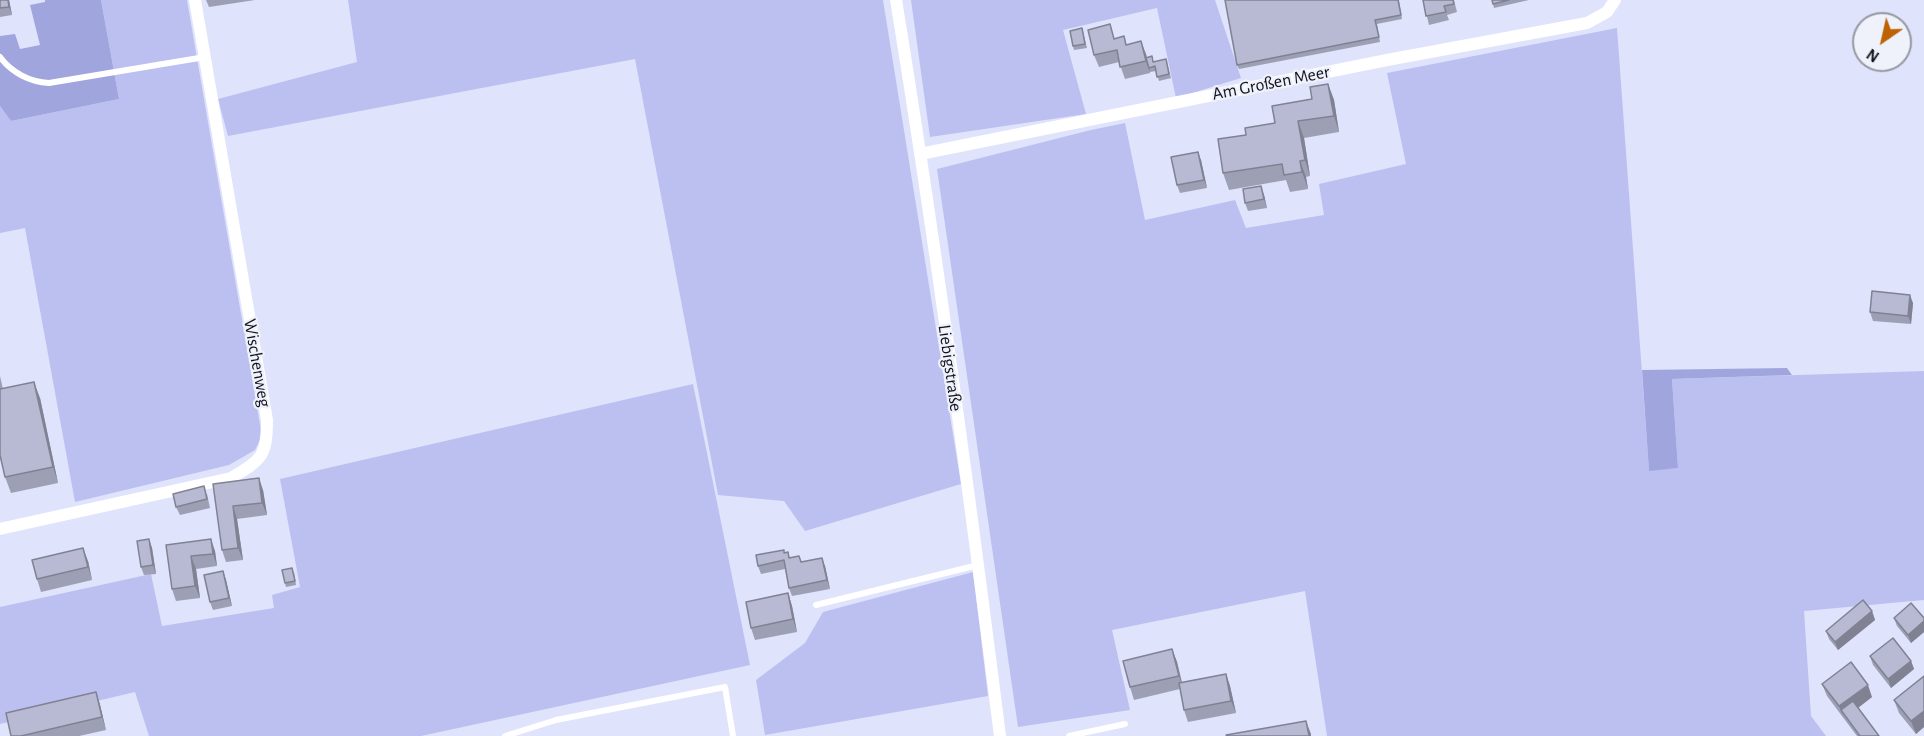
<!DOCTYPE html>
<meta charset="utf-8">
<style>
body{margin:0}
#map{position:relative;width:1924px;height:736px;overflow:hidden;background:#dfe3fb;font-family:"Alegreya Sans",sans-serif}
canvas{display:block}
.north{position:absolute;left:1852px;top:12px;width:60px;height:60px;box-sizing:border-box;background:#eff1fb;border:2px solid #9798a2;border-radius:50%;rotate:214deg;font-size:16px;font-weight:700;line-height:24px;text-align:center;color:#12131c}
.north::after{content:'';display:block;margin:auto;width:21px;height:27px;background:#bd6303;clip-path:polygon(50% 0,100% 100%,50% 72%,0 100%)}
</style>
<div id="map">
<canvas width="1924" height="736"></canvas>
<div class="north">N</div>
</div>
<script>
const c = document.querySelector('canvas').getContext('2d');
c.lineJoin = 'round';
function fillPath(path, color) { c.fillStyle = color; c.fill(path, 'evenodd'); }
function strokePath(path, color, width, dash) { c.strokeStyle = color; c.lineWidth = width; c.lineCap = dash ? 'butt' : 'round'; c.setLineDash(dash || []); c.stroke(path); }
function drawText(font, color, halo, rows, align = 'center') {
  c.font = font + ' "Alegreya Sans",sans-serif'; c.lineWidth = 4.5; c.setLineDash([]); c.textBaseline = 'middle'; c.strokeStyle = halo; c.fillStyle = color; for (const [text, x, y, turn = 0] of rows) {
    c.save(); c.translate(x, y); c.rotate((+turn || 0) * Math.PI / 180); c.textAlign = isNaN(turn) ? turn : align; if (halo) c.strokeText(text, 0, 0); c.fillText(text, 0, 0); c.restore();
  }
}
fillPath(new Path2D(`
 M101,0H187L262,436L255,450L229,465L75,502L25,228L0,233V106L11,121L119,99Z
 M348,0H883L961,484L805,531L784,501L718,495L635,59L228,136L218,99L357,62Z
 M911,0H1215L1241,78L1176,98L1157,8L1063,30L1086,114L930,137Z
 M1617,28L1649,470L1678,468L1672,379L1924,371V600L1804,611L1811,716L1826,736H1327L1305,591L1112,630L1130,710L1018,727L937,169L1091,130L1125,123L1145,220L1235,200L1246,228L1324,215L1319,184L1406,164L1387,73Z
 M693,384L750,665L421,736H149L135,692L0,724V607L151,574L162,626L274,608L272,595L300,587L280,479Z
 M973,572L988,696L765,735L756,680L805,643L823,612Z`), '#bbc0f1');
fillPath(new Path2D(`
 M45,0H101L119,99L11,121L0,106V36L15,34L20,49L40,45L30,5L45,2Z
 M1787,368L1792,375L1672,379L1678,468L1649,471L1642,370Z`), '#a0a5dd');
strokePath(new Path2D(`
 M0,57C12,73 30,82 49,83L205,57
 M816,605L978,565
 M505,736L556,720L725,687L733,736
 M1069,736L1125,724`), '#fff', 6);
strokePath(new Path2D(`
 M896,0C936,244 969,490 1000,736
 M920,154L1387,60L1587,23L1607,12L1615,0
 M0,529L231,478C261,460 267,457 267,420L195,0`), '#fff', 12);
fillPath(new Path2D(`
 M0,0H9L12,15L0,17Z
 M206,0H255L209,7Z
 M1399,0L1402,19L1377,24L1380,42L1239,69L1237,65Z
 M1423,0H1454L1457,12L1447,15L1449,20L1429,25Z
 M1492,0H1529L1494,8Z
 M1082,28L1087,48L1074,50L1073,46Z
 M1115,38L1146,54L1147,58L1154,62L1167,63L1171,78L1159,81L1156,71L1150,72V73L1125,79L1119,62L1099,67L1094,55Z
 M1328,84L1334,100L1339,132L1304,138L1310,176L1306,177L1308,189L1290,192L1286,180L1229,190L1223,173L1246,135L1275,123L1312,99Z
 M1201,160L1207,188L1180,193L1177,185Z
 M1264,195L1267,208L1248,211L1245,203Z
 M1913,303L1911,324L1873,321L1870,312Z
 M0,376L3,389L40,398L58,483L11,493L5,477L0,455Z
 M213,484L263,490L267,515L237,519L243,560L226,562L222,550Z
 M207,494L210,508L180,515L176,507Z
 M149,539L152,548L156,574L144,575L141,567Z
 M166,545L215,551L217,566L196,569L200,598L176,601L172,589Z
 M788,552L790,558L802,562L825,566L830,589L792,596L789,588L785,569L761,574L758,566Z
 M88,561L92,580L41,592L37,579Z
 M223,571L226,580L232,606L213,610L210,602Z
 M294,572L296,585L286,587L285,583Z
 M788,593L792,606L797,632L755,640L751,628Z
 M1872,611L1875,620L1838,650L1829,639L1826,631Z
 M1894,618H1924V632L1911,643L1897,626Z
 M1172,649L1177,662L1182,682L1226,674L1230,686L1236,713L1188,722L1184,710L1180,689L1134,700L1130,687Z
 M1870,656L1911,661L1914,669L1891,688L1873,665Z
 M1924,676V727L1916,734L1899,713L1894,700Z
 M1822,684L1872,697L1858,708L1879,736H1857L1827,696Z
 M96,692L100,705L106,730L79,736H11Z`), '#9da0b5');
fillPath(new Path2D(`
 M8,0H9L12,15L9,7Z
 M1141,41L1146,54L1150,73L1146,61Z
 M1328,84L1334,100L1339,132L1334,116Z
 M1298,121L1304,138L1310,176L1305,160Z
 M1198,152L1201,160L1207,188L1204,180Z
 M1300,161L1306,177L1308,189L1302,172Z
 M1261,186L1264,195L1267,208L1264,199Z
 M1910,295L1913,303L1911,324L1908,316Z
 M34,382L40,398L58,483L53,467Z
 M259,478L263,490L267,515L262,503Z
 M233,506L237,519L243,560L238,548Z
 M149,539L152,548L156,574L153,565Z
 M211,539L215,551L217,566L213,554Z
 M83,548L88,561L92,580L88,567Z
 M191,556L196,569L200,598L195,586Z
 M822,558L825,566L830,589L827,580Z
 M223,571L226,580L232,606L229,598Z
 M788,593L792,606L797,632L793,619Z
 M1872,611L1875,620L1838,650L1835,642Z
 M1924,621V632L1911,643L1908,635Z
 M1172,649L1177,662L1183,689L1179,676Z
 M1911,661L1914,669L1891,688L1888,679Z
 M1226,674L1230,686L1236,713L1231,701Z
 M1868,685L1872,697L1846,717L1841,710L1844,719L1839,706Z
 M96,692L100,705L106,730L102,717Z
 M1924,711V727L1916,734L1911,721Z
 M1306,721L1311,734V736H1309Z`), '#808293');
const building = new Path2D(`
 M0,0H8L9,7L0,8Z
 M1225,0H1398L1401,15L1375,20L1379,37L1237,65Z
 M1423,0H1453L1454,4L1444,6L1446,12L1426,16Z
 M1492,0H1509L1493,4Z
 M1110,24L1114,39L1124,36L1126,45L1141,41L1146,61L1120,67L1117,50L1094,55L1088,30Z
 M1082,28L1085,44L1073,46L1070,31Z
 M1152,56L1153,62L1166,59L1169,74L1157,77L1155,66L1149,68L1146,58Z
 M1328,84L1334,116L1298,121L1305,160L1300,161L1302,172L1284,175L1282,164L1223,173L1218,139L1246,135L1245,128L1275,123L1272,106L1312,99L1310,87Z
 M1198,152L1204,180L1177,185L1171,157Z
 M1261,186L1264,199L1245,203L1243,189Z
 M1872,291L1910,295L1908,316L1870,312Z
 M34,382L53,467L5,477L0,455V389Z
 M259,478L262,503L233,506L238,548L222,550L213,484Z
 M204,486L207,499L176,507L173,494Z
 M149,539L153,565L141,567L137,541Z
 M211,539L213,554L191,556L195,586L172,589L166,545Z
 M83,548L88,567L37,579L32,560Z
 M784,550V553L788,552L789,558L799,556L801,562L822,558L827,580L789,588L784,560L758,566L756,555Z
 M292,568L295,581L285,583L282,570Z
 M223,571L229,598L210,602L204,575Z
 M788,593L793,619L751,628L746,602Z
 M1863,600L1872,611L1835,642L1826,631Z
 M1911,603L1924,618V621L1908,635L1894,618Z
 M1893,638L1911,661L1888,679L1870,656Z
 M1172,649L1179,676L1130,687L1123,661Z
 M1851,662L1868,685L1839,706L1822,684Z
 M1226,674L1231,701L1184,710L1179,683Z
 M1924,676V711L1911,721L1894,700Z
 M96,692L102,717L21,736H11L6,713Z
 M1853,701L1879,736H1860L1841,710Z
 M1306,721L1309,736H1227L1226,735Z`);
fillPath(building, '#b7bad2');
strokePath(building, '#808293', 1.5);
drawText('18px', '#12131c', '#eff1fb', [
 ["Am Großen Meer",1271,83,-11],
 ["Wischenweg",257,363,80],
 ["Liebigstraße",950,368,82]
]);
</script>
